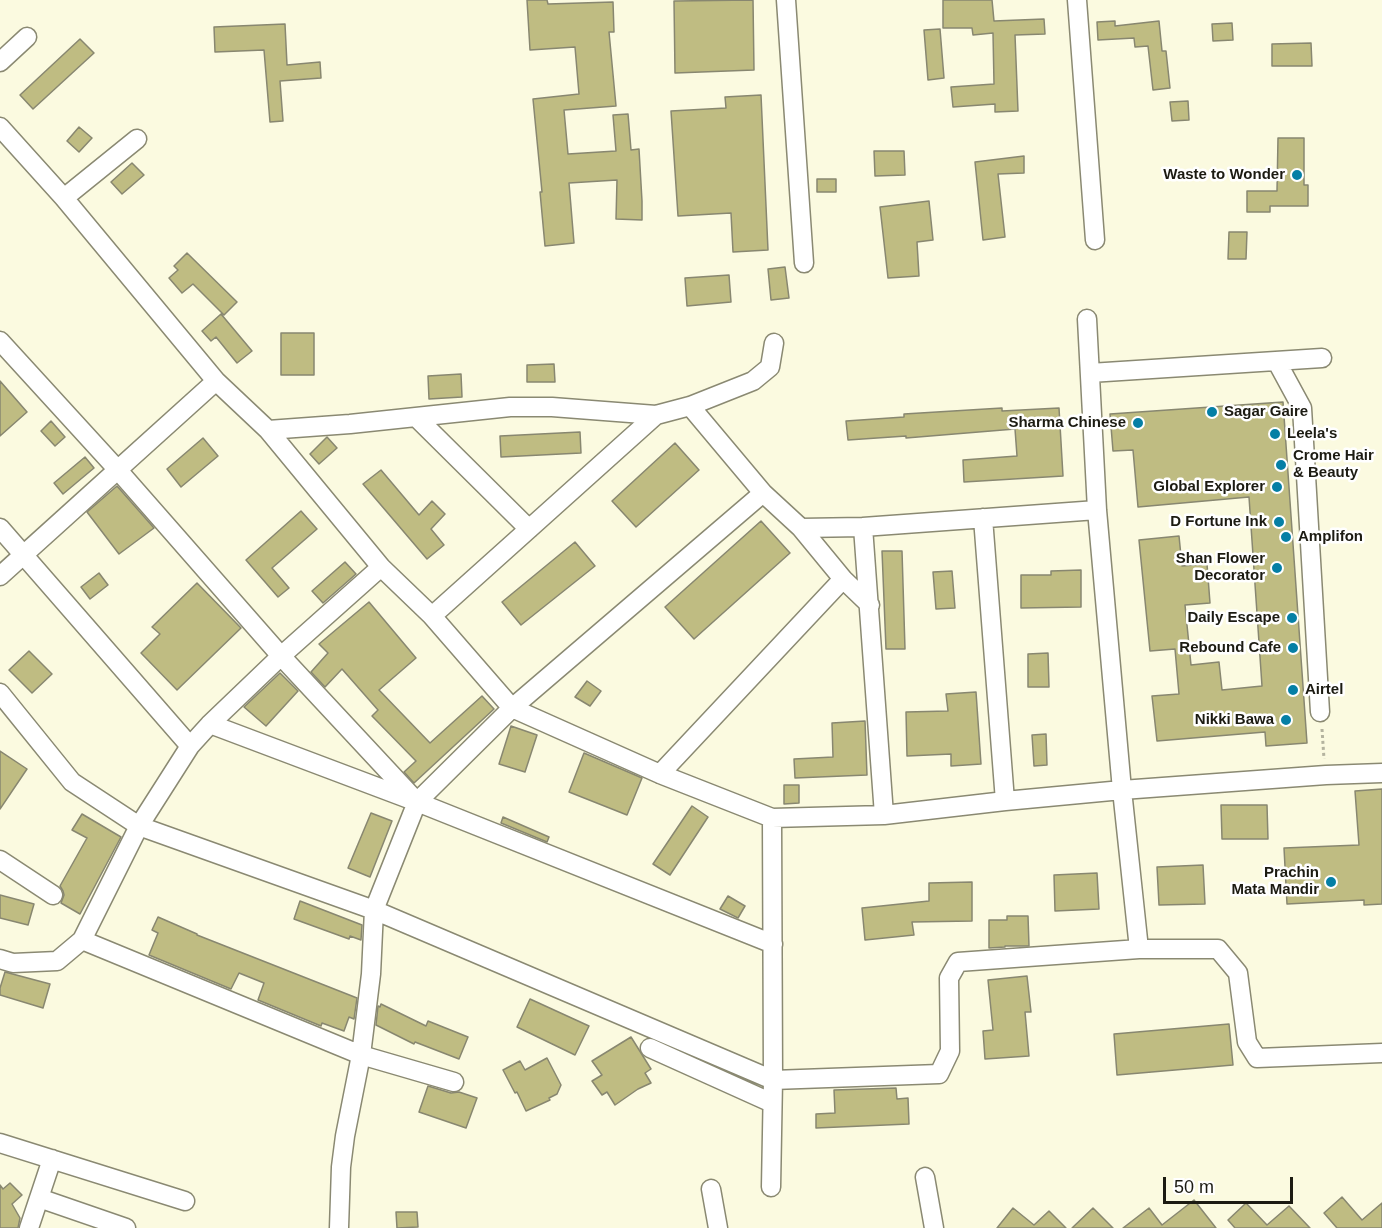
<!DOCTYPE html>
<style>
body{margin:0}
#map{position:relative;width:1382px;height:1228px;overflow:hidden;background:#fbfae0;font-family:Arial,sans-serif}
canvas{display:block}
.scale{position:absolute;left:1163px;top:1177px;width:130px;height:27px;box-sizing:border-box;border:3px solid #1c1b12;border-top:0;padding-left:8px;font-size:18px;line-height:21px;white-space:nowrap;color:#1c1b12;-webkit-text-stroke:4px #fff;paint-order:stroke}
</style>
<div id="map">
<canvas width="1382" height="1228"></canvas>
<div class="scale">50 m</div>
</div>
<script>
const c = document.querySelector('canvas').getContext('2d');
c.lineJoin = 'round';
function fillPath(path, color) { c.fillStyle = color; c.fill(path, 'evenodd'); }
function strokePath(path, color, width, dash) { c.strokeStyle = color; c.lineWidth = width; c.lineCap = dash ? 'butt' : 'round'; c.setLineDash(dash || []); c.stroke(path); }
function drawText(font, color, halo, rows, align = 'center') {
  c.font = font + ' Arial,sans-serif'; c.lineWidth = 5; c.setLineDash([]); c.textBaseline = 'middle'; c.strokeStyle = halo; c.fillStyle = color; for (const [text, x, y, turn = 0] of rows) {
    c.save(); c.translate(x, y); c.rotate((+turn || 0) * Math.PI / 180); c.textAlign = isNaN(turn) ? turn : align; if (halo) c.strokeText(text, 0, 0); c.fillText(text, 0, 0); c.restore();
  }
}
const building = new Path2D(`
 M527,0H547L548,4L613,2L614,32H609L616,106L564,110L568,154L616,151L613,115L628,114L631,150L639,149L642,201V220L616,219L617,180L569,183L574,243L545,246L540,192H542L533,99L579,94L575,47L530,50Z
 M753,0L754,70L675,73L674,1Z
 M943,0H992L994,21L1044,19L1045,34L1015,35L1018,111L995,112V104L953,107L951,87L994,84L993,33L973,35L972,28H943Z
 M1115,21V26L1159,21L1162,51H1166L1170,88L1153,90L1148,46L1135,47L1134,38L1098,40L1097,22Z
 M1232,23L1233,40L1213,41L1212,24Z
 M285,24L287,65L320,62L321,78L280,81L283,121L270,122L264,50L215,52L214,27Z
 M940,29L944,78L928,80L924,30Z
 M80,39L94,53L33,109L20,95Z
 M1311,43L1312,66H1272V44Z
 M761,95L768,250L733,252L731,213L678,216L671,111L726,108L725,97Z
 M1188,101L1189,120L1172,121L1170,102Z
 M79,127L92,138L79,152L67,141Z
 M1278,138H1304V185H1308V206H1270V212H1247V191H1277Z
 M874,151H904L905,175L875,176Z
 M1024,156V173L998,174L1005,237L983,240L975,162Z
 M132,163L144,175L122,194L111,182Z
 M817,179H836V192H817Z
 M929,201L933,240L917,242L919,276L888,278L880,207Z
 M1229,232H1247L1246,259H1228Z
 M187,253L237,302L224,315L193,284L182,293L169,278L178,270L174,266Z
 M785,267L789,298L771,300L768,269Z
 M729,275L731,302L687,306L685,278Z
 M221,314L252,351L237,363L216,337L211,341L202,331Z
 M281,333H314V375H281Z
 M554,364L555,382H527V365Z
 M461,374L462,397L429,399L428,376Z
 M0,381L27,412L0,436Z
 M1283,402L1307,743L1266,746L1265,732L1157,741L1152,696L1179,694L1175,649L1150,651L1139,540L1179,536L1182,566L1207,564L1210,603L1185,605L1191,665L1219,662L1222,690L1262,686L1249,497L1138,507L1133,450L1113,451L1110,414Z
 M1002,408V411L1059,408L1063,476L964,482L963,460L1017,456L1015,429L906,438V436L848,440L846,421L904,417V414Z
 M51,421L65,437L55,446L41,431Z
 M580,432L581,453L501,457L500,436Z
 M327,437L337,448L319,464L310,454Z
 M203,438L218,456L181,487L167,469Z
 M675,443L699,470L636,527L612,501Z
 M85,457L94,468L63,494L54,483Z
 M381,470L419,515L432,501L445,514L431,529L444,545L427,559L363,484Z
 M117,486L154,528L119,554L87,512Z
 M301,511L317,529L272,568L289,588L278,597L246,560Z
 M761,521L790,553L694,639L665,607Z
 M575,542L595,566L521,625L502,602Z
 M882,551H902L905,649H886Z
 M345,562L356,574L323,603L312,591Z
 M1081,570V607L1021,608V575H1051V571Z
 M952,571L955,608L936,609L933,572Z
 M99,573L108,585L90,599L81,587Z
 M197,583L241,628L177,690L141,653L160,634L152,627Z
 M369,602L416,658L379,690L430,743L482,696L494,709L414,783L404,772L416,761L372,716L378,710L342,669L325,687L311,672L328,653L319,644Z
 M29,651L52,674L32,693L9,670Z
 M1048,653L1049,687H1028V654Z
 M280,673L298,691L266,726L244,707Z
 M587,681L601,691L590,706L575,697Z
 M976,692L981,764L951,766V754L907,756L906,712L948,711L946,694Z
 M865,721L867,775L795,778L794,759L833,757L832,723Z
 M511,726L537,735L525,772L499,764Z
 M1046,734L1047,765L1034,766L1032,735Z
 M0,751L27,769L0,809Z
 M584,753L642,778L627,815L569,792Z
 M784,785H799V803L784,804Z
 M1382,789V904L1364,905V900L1287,904L1284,848L1359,845L1355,791Z
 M1221,805H1267L1268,839H1222Z
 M692,806L708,817L670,875L653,864Z
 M371,813L392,821L370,877L348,868Z
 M82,814L121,837L80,914L61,903L64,895L63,891L60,886L87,838L72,830Z
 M503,817L549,837L547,842L501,823Z
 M1203,865L1205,904L1159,905L1157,867Z
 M1097,873L1099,909L1055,911L1054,875Z
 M972,882V921L912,922L914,935L865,940L862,908L929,901V883Z
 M0,895L34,904L28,925L0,918Z
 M728,896L745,906L738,918L720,909Z
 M300,901L362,925L361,940L350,936L349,939L294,919Z
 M1007,916H1028L1029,946H1005V947L989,948V920H1007Z
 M158,917L197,934V935L357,998L354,1019L349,1017L344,1031L322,1023L321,1026L258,1000L264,983L239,973L231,989L149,955L158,933L152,930Z
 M5,972L50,984L43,1008L0,995V988Z
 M1027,976L1031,1012H1025L1029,1056L985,1059L983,1031L993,1030L988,980Z
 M530,999L589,1026L575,1055L517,1027Z
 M381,1004L426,1026L428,1021L468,1037L459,1059L415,1042L414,1044L376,1025L378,1006L380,1007Z
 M1229,1024L1233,1065L1117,1075L1114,1034Z
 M631,1037L651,1069L645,1073L651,1083L638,1089L615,1105L607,1092L602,1095L592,1081L602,1075L592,1061Z
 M547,1058L561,1085L557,1094L549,1098L550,1100L526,1111L517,1092L515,1093L503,1070L520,1061L525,1070Z
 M428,1086L451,1093L459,1092L477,1098L466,1128L419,1112Z
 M896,1088L897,1099L908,1098L909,1124L816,1128V1114L835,1113L834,1090Z
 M10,1183L22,1195L12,1204L20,1218L18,1228H0V1185L3,1189Z
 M1342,1197L1362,1220L1382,1203V1228H1337L1324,1213Z
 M1194,1200L1216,1228H1123L1149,1208L1162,1225Z
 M1246,1203L1267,1225L1289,1206L1310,1228H1235L1228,1220Z
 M1013,1208L1034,1225L1049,1211L1066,1228H997Z
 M1093,1208L1113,1228H1072Z
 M396,1212H417L418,1227L397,1228Z`);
fillPath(building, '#bfbc82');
strokePath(building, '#888770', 1.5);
const minor = new Path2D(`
 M786,0L804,263
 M1077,0L1095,240
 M0,62L27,37
 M0,127L64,198L216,381L268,430L381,567L432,616L512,708L660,774L772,818L884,815L1005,801L1122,790L1326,775L1382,773
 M64,198L137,139
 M1087,319L1097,510L1122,790L1139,949
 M0,341L117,469L281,656L417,802
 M1277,362L1302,408L1320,712
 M1090,373L1322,358
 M690,406L763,493L801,528L843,579L870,605
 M416,417L529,529
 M268,430L350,424L510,407H552L656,415L690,406L753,381L770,367L774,343
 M983,518L1005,801
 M863,527L884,815
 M0,528L190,746
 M801,528L863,527L1097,510
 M0,576L216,381
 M432,616L656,415
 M0,693L72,782L139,826L374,910L773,1080L939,1074L950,1051L949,978L958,962L1139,949H1218L1238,973L1247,1042L1257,1058L1382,1053
 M210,724L417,802L773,944
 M660,774L843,579
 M0,860L53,895
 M82,940L361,1055L454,1082
 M0,959L13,963L57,961L82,940L139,826L190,746L210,724L281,656L381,567
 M650,1048L772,1103
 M0,1143L185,1201
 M925,1177L934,1228
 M771,1187L773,1080L772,818
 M711,1189L718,1228
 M39,1198L126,1228
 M29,1228L52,1159
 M339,1228L341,1167L345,1136L361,1055L371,974L374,910L417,802L512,708L763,493`);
strokePath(minor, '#8a8972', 21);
strokePath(new Path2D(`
 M1322,729L1324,759`), '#b4b39f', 3, [3, 3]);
strokePath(minor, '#fff', 18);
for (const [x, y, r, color] of [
 [1297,175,6,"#057fa5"],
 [1212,412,6,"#057fa5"],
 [1138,423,6,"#057fa5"],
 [1275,434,6,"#057fa5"],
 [1281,465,6,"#057fa5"],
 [1277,487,6,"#057fa5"],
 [1279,522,6,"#057fa5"],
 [1286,537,6,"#057fa5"],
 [1277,568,6,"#057fa5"],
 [1292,618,6,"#057fa5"],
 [1293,648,6,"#057fa5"],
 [1293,690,6,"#057fa5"],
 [1286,720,6,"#057fa5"],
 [1331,882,6,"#057fa5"]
]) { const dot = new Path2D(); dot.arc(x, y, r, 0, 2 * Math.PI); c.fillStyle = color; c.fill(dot); strokePath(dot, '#fff', 2); }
drawText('bold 15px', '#1c1b12', '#fff', [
 ["Waste to Wonder",1285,175],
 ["Sagar Gaire",1224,412,"left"],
 ["Sharma Chinese",1126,423],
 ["Leela's",1287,434,"left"],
 ["Crome Hair",1293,456,"left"],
 ["& Beauty",1293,473,"left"],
 ["Global Explorer",1265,487],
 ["D Fortune Ink",1267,522],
 ["Amplifon",1298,537,"left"],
 ["Shan Flower",1265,559],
 ["Decorator",1265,576],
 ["Daily Escape",1280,618],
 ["Rebound Cafe",1281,648],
 ["Airtel",1305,690,"left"],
 ["Nikki Bawa",1274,720],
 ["Prachin",1319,873],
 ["Mata Mandir",1319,890]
], 'right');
</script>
